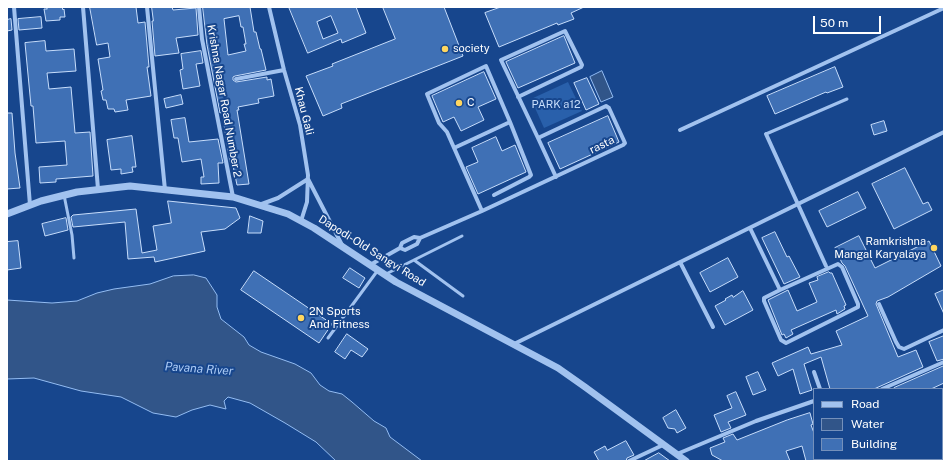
<!DOCTYPE html>
<style>
body{margin:0}
#map{position:relative;width:951px;height:468px;overflow:hidden;background:#17468d;font-family:"Public Sans",sans-serif}
canvas{display:block}
.frame{position:absolute;inset:0;border:8px solid #fff;pointer-events:none}
.legend{position:absolute;left:813px;top:388px;width:130px;height:72px;box-sizing:border-box;background:#17468d;border:1px solid #7490bb;margin:0;padding:5px 7px;list-style:none;font-size:12px;color:#fff}
.legend li{display:flex;align-items:center;gap:8px;height:20px}
.legend b{width:20px;border:1px solid #7490bb}
.scale{position:absolute;left:813px;top:16px;width:68px;height:18px;box-sizing:border-box;border:2px solid #fff;border-top:0;padding-left:5px;font-size:12px;line-height:14px;white-space:nowrap;color:#fff;-webkit-text-stroke:3px #17468d;paint-order:stroke}
</style>
<div id="map">
<canvas width="951" height="468"></canvas>
<div class="frame"></div>
<ul class="legend">
<li><b style="height:5px;background:#a1c2ef"></b>Road</li>
<li><b style="height:11px;background:#315589"></b>Water</li>
<li><b style="height:11px;background:#3f70b5"></b>Building</li>
</ul>
<div class="scale">50 m</div>
</div>
<script>
const c = document.querySelector('canvas').getContext('2d');
c.lineJoin = 'round';
function fillPath(path, color) { c.fillStyle = color; c.fill(path, 'evenodd'); }
function strokePath(path, color, width, dash) { c.strokeStyle = color; c.lineWidth = width; c.lineCap = dash ? 'butt' : 'round'; c.setLineDash(dash || []); c.stroke(path); }
function drawText(font, color, halo, rows, align = 'center') {
  c.font = font + ' "Public Sans",sans-serif'; c.lineWidth = 4; c.setLineDash([]); c.textBaseline = 'middle'; c.strokeStyle = halo; c.fillStyle = color; for (const [text, x, y, turn = 0] of rows) {
    c.save(); c.translate(x, y); c.rotate((+turn || 0) * Math.PI / 180); c.textAlign = isNaN(turn) ? turn : align; if (halo) c.strokeText(text, 0, 0); c.fillText(text, 0, 0); c.restore();
  }
}
fillPath(new Path2D(`
 M568,82L582,111L544,128L531,99Z`), '#2960ab');
const water = new Path2D(`
 M602,71L613,97L601,102L590,77Z
 M194,275L206,278L217,295V307L221,319L244,337L249,345L261,352L295,364L311,373L320,385L329,391L342,394L352,402L374,421L386,428L390,437L422,461H336L316,442L285,423L250,403L228,397L224,401L226,409L210,405L192,410L176,417L153,413L121,397L81,391L34,378L7,379V300L52,303L77,301L97,293L114,289L150,284L173,276Z`);
fillPath(water, '#315589');
strokePath(water, '#93bcf2', 1);
const building = new Path2D(`
 M46,7H62L63,10L64,9L65,17H60V20L46,21L44,9H47Z
 M90,7H136L138,23L145,22L149,67H147L151,96L126,100L128,110L115,112L114,109H108L106,100H103L101,91L103,90L98,59L110,57L108,43L97,45Z
 M152,7H172L173,10L196,8L198,35L176,38L179,53L155,56L152,21H153Z
 M203,7H250L254,32H256L260,49H261L266,70L235,76L233,77V80L236,82L267,77V80L271,79L274,96L258,99L259,103L238,107L239,110H237L249,184L237,185L232,161L230,162L222,112L220,113L207,45ZM239,16L241,27H243L246,44H244L246,51L228,55L224,19Z
 M289,7H356L366,33L342,43L341,39L308,53ZM331,16L338,33L323,39L317,22Z
 M383,7H444L463,56L341,104L342,108L323,116L306,76L333,66L332,64L395,39Z
 M501,7H584L571,13L574,19L558,25L557,23L499,47L485,13Z
 M41,17L42,28L19,30L18,19Z
 M11,19L12,30L7,31V20Z
 M564,36L575,63L518,88L506,62Z
 M45,41L46,51L74,49L76,71L47,73L49,89L71,87L75,133L90,132L93,176L56,179V182L40,183L39,167L67,165L65,141L36,143L33,106H31L25,43Z
 M201,51L203,63L196,64L200,86L183,89L180,70L183,69L181,54Z
 M835,67L843,87L827,93L826,92L775,114L767,96Z
 M484,72L496,99L478,107L484,120L461,131L454,117L443,122L432,96Z
 M587,78L599,104L586,110L574,83Z
 M181,95L183,104L166,108L164,99Z
 M7,113H12L15,153L20,188L7,189Z
 M608,116L619,142L560,169L548,143Z
 M185,118L189,142L218,139L223,163H218L219,183L201,184V177H204L201,159L182,162L178,138H174L171,120Z
 M884,121L887,131L874,135L871,125Z
 M132,136L136,167H132L133,172L121,174V169L111,170L107,140Z
 M496,137L502,151L515,145L526,172L478,194L466,167L478,162L472,148Z
 M905,168L923,204L928,202L932,210L894,229L872,184Z
 M858,192L866,208L827,227L819,211Z
 M168,201L236,208L240,218L225,229L201,232L205,251L155,262L154,257L128,259L125,222L73,227L71,217L73,215L136,209L142,253L157,250L153,226L171,223Z
 M250,216L263,221L261,233H248Z
 M66,218L68,230L45,236L42,224Z
 M775,232L787,257L789,256L800,277L784,284L762,238Z
 M859,236L875,268L929,241L941,266L888,297L877,301L876,304L898,357L916,350L923,367L874,389H830L821,357L804,364L812,390L800,394L793,369L778,376L772,363L808,347L811,354L842,345L836,331L868,316L845,266L842,263L835,248Z
 M18,241L21,268L7,270V242Z
 M728,258L738,277L710,292L700,273Z
 M350,268L365,278L359,288L343,278Z
 M254,271L332,324L319,343L241,290Z
 M829,272L830,273H832L846,305L844,306L845,309L837,314L836,310L791,330L793,334L786,338L784,334L782,335L768,300L788,290L797,311L817,302L809,283L818,280L817,277Z
 M944,290V314L935,294Z
 M743,291L753,310L725,325L715,306L726,300L725,299L732,295L733,297Z
 M347,334L368,349L362,357L351,350L345,359L335,352Z
 M944,336V359L937,361L929,342Z
 M944,366V383L931,389H894V388Z
 M758,372L766,390L753,395L746,377Z
 M736,392L746,415L728,422L731,428L721,432L714,415L732,408L727,396Z
 M676,410L686,428L677,433L675,429L668,428L663,418Z
 M810,413L813,424L811,425L814,433V461H806L802,446L786,451L790,461H723L712,455L710,448L725,442L723,438L733,434L737,440L787,420Z
 M626,441L634,455L627,458L626,461H599L594,452L605,446L607,450Z
 M659,453L670,461H644Z`);
fillPath(building, '#3f70b5');
strokePath(building, '#c7ddfb', 1);
strokePath(new Path2D(`
 M766,134L847,99
 M64,195L72,235L74,258
 M414,260L463,296
 M386,274L462,236
 M328,338L378,270`), '#a1c2ef', 3);
strokePath(new Path2D(`
 M14,7L30,205
 M83,7L98,189
 M147,7L165,190
 M199,7L202,39L233,197
 M269,7L284,70L300,125L308,175L307,202L301,221
 M236,79L284,70
 M680,130L944,8
 M766,134L826,266
 M538,138L556,177
 M494,195L529,177L531,175L510,122
 M259,205L278,198L308,179L342,245
 M482,211L623,145L625,143L609,108L606,106L538,138L501,60L565,31L582,65L581,67L518,97
 M750,228L780,290L764,298V301L781,340L786,343L858,307V304L842,267L838,264L780,290
 M414,237L420,238L417,244L405,250L400,248L402,243Z
 M420,238L482,211L447,132L439,123L427,94L486,66L510,122L454,148
 M680,262L713,327
 M370,265L400,248
 M879,304L896,342L899,347L904,349L944,330
 M514,344L944,132
 M814,372L820,389
 M882,389L944,362
 M677,454L756,421L814,401
 M841,459L842,461
 M874,459L875,461
 M629,461L663,445`), '#a1c2ef', 4);
strokePath(new Path2D(`
 M7,214L41,201L77,192L130,186L233,197L288,214L314,228L396,282L558,368L585,387L686,461
 M944,461V456`), '#a1c2ef', 7);
for (const [x, y, r, color] of [
 [445,49,4,"#ffd65f"],
 [459,103,4,"#ffd65f"],
 [934,248,4,"#ffd65f"],
 [301,318,4,"#ffd65f"]
]) { const dot = new Path2D(); dot.arc(x, y, r, 0, 2 * Math.PI); c.fillStyle = color; c.fill(dot); strokePath(dot, '#17468d', 1.5); }
drawText('11px', '#fff', '#17468d', [
 ["society",453,49],
 ["C",467,103],
 ["Ramkrishna",926,242,"right"],
 ["Mangal Karyalaya",926,255,"right"],
 ["2N Sports",309,312],
 ["And Fitness",309,325]
], 'left');
drawText('11px', '#fff', '#17468d', [
 ["Krishna Nagar Road Number 2",224,101,80],
 ["Khau Gali",304,111,76],
 ["rasta",602,145,-26],
 ["Dapodi-Old Sangvi Road",372,251,32]
]);
drawText('11px', '#c7ddfb', '#17468d', [
 ["PARK a12",556,105]
]);
drawText('italic 12px', '#adccf6', '#17468d', [
 ["Pavana River",199,369,4]
]);
</script>
